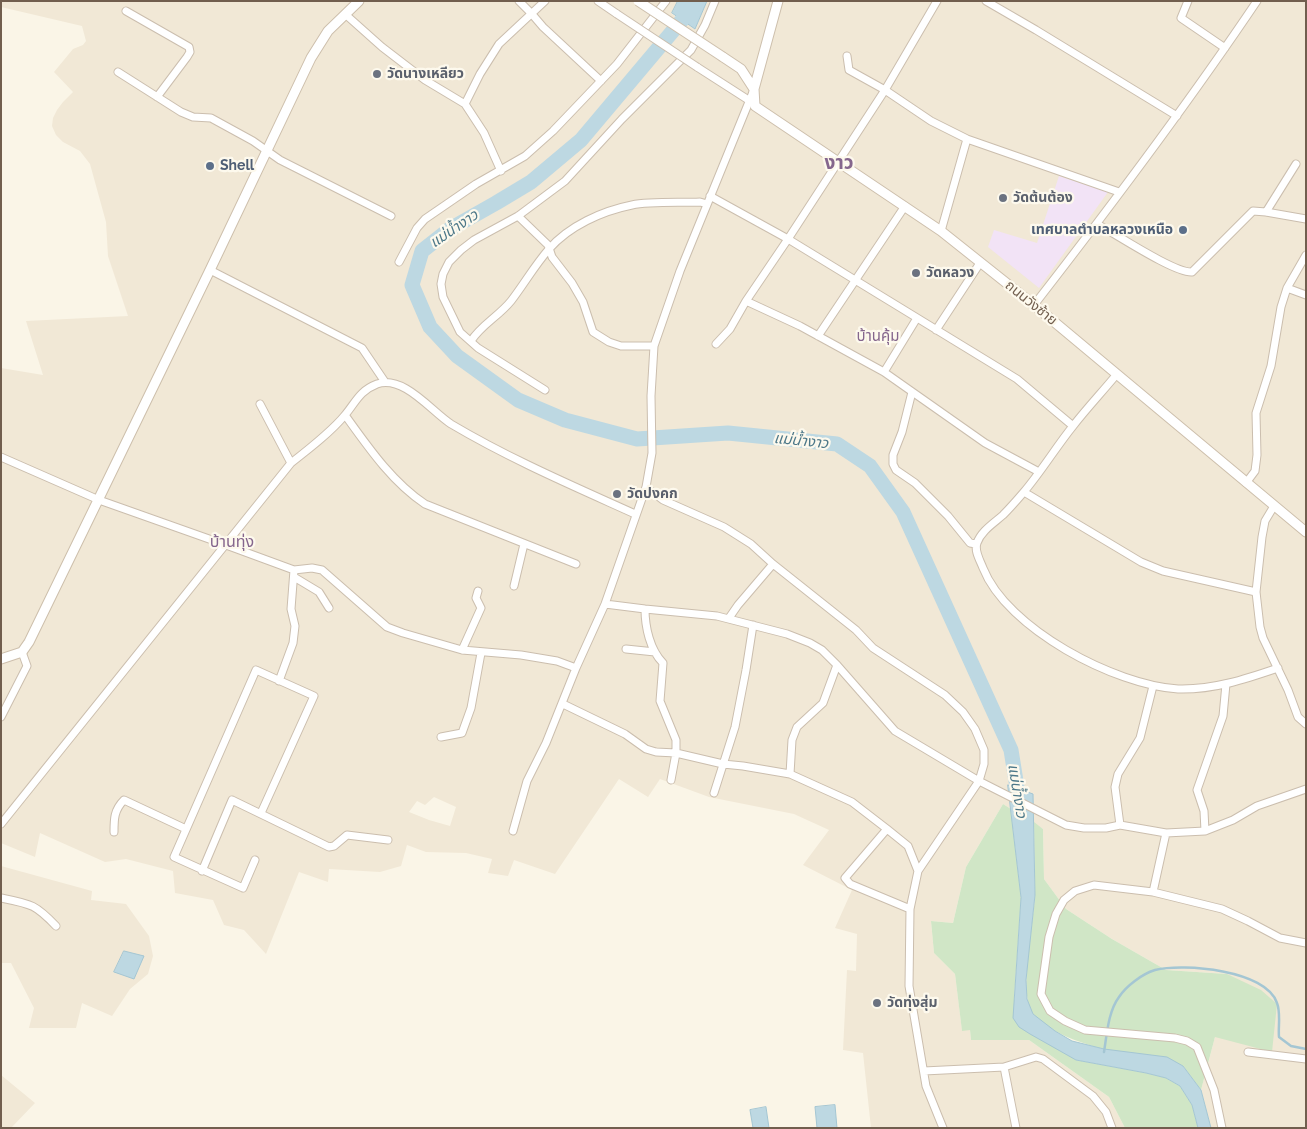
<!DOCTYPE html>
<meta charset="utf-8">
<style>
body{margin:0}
#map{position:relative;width:1307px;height:1129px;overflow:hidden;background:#faf5e7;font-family:Raleway,sans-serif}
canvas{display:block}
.frame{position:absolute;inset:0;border:2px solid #715e4e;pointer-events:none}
</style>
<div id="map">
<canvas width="1307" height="1129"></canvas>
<div class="frame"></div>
</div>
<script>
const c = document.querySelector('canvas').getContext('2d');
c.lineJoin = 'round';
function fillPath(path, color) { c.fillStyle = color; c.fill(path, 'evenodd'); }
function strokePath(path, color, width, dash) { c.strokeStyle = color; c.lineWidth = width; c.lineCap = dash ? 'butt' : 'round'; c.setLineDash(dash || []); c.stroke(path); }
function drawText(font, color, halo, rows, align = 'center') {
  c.font = font + ' Raleway,"Noto Sans Thai",sans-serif'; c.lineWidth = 4.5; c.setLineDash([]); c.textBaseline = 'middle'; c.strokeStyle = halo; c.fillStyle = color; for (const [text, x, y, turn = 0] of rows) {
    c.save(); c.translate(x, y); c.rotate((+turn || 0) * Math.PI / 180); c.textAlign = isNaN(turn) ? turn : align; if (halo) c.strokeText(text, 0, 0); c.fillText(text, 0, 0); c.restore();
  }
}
fillPath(new Path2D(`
 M1,1H678L672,14L695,29L707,1H1306V1128H1211L1201,1090L1215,1037L1227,974L1166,970L1112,939L1066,909L1044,879L1043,829L1003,804L966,867L953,923L931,921L934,953L955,974L962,1030H970L971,1040H1029L1109,1097L1125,1128H871L863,1053L843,1050L847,970L856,971L857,934L835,928L852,890L803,865L829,830L794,814L709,797L660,779L648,797L619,779L555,874L514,860L508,876L488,873L492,859L466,853L426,852L407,845L401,866L380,872L329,869L328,882L299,872L266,954L244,930L224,925L213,900L175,893L173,871L126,859L105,862L40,833L35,857L1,843V368L43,375L26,321L128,316L108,256L106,222L90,164L80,151L63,142L56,135L52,126L53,118L57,110L63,102L73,92L54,72L73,49L83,45L86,41L82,26L1,7ZM434,797L456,807L450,826L429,820L409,812L417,801L425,805Z
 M1,866L92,891L91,900L126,904L149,936L153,956L148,974L130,989L112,1016L82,1003L76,1028H29L34,1008L11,963H1Z
 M1,1075L35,1103L11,1128H1Z`), '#f1e8d6');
fillPath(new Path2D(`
 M1059,176L1108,192L1039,288L988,247L994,230L1037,243Z`), '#f2e3f6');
fillPath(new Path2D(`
 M1003,804L1011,809L1021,898L1014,999L1076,1060L1146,1073L1166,1078L1180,1086L1192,1105L1198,1128H1125L1109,1097L1029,1040H971L970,1030L962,1031L955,974L934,953L931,921L953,923L966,867Z
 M1034,822L1043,829L1044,879L1066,909L1112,939L1166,970L1227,974L1261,990L1277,1004L1272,1052L1215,1037L1201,1090L1183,1066C1142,1057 1062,1047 1034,1015C1017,995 1034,922 1035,895C1035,871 1034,846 1034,822Z`), '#d0e6c6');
const water = new Path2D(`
 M678,1H707L695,29L672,13Z
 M1008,785L1033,794L1035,895L1026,980L1027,999L1033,1014L1055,1031L1072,1041L1104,1049L1167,1057L1183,1066L1201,1090L1211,1128H1198L1192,1105L1180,1086L1166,1078L1146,1073L1076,1060L1030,1034L1019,1027L1013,1018L1021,898Z
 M124,951L144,956L134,979L114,972Z
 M835,1105L837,1128H817L815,1107Z
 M766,1107L769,1128H753L750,1110Z`);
fillPath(water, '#bdd8e2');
strokePath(water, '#a4c6d3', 1);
strokePath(new Path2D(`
 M1104,1052C1107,1034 1108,1012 1119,997C1126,986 1142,974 1155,970C1184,963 1266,970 1277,1003C1281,1013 1278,1027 1279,1037L1291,1046L1306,1049`), '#a4c6d3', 2.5);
strokePath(new Path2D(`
 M696,1L693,7L581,140L531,182L496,203L450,229L422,251L412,285L430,327L457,356L518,400L565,420L637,439L728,433L837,444L870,466L903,512L1011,750L1020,806`), '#bdd8e2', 15);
const street = new Path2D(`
 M519,1L531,13L543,27L601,81
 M598,1L617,14
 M986,1L1036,30L1177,116
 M1188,1L1181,18L1225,48
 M126,11L189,47L190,52L187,57L157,97
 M345,14L382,47L425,80L465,104L484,133L501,171
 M847,56L849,70L885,90L931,121L967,139L1119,192
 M697,67L750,101
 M118,72L181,112L193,117L211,118L253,141L280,160L391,216
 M465,104L480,74L499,44L545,1
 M710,196L788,239L1017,379L1073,426
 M1266,212L1296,164
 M518,216L548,245L552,257L572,283L583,302L593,332L609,342L621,346H654
 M1097,224C1116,234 1174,273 1192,272L1253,211L1266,212L1306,219
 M941,231L967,139
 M399,262L417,228L425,219L476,184L525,156L553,131L617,64L666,1
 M210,270L362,348L385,382
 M1287,288L1306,295
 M746,301L800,326L884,372L985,443L1039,472
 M1034,305C1111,206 1187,105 1257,1
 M936,330L980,263
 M818,336L905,206
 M471,341C481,325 499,316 511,301C524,284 535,265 549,249C569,226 602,211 632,205C650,201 681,203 700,202L707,204
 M716,344L730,329L746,301L788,239L885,90L937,1
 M884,372L917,318
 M1117,374C1103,391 1087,408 1073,426C1056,447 1041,472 1023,493C1017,500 1010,508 1003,515C994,523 981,531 977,543C974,551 980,560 983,568C1007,629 1115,685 1178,689C1213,690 1246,679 1278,668
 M545,390L478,348L460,332L443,297L441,284L443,274L449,262L461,250L474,240L518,216L565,181L622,119L691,50L705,25L715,1
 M912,392L902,432L893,455V464L896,470L915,483L948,516L970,543L976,544
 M260,404L291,463
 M345,415C368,447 392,482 425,504L576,564
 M1,457L99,500L226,545L294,570L312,568L322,570L387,627L403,633L462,650L521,655L557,661L576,668
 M1246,483L1255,471L1257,455L1256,413L1271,366L1281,307L1287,288L1306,255
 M646,487L663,500L724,527L751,544L773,564L856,630L873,648L945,695L963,712L975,729L984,750V764L979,781L918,871L910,909L909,986L926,1086L943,1128
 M1024,492L1141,562L1163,571L1256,592
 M1274,506L1265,521L1262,537L1256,592L1260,627L1263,638L1288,690L1298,717L1306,724
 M294,577L319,592L329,608
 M514,586L524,544
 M605,604L645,609L717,616L787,634L810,643L822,650L837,665L895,731L979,781L1066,825L1084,828H1106L1120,825L1166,833L1205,831L1233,820L1257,806L1306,789
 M645,609C645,627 650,650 663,663L660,701L676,740V753L671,780
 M729,618L738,605L773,564
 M626,649L655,652
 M462,650L481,608L476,598L478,591
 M279,681L293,643L295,626L291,609L294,570
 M563,704L625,734L646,749L656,752L676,753L723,764L743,766L790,774L852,802L887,829L845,878L850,884L910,909
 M1,717L27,666L22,652
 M441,737L462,733L471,708L481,653
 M790,774L792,740L797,727L823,703L837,665
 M714,793L735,727L746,670L753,625
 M1,824L291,463C309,449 331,432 345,415C356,402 359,391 377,384C404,375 431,411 451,424C510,459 573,486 635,514
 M1120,825L1115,787L1118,774L1140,738L1153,686
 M887,829L908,846L918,871
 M513,831L527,781L546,743L576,668L605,604L646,487L652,453L651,396L654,346L680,271L753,92
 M1205,831L1204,811L1197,790L1223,716L1226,684
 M114,832C114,819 114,810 124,800L186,829
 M255,860L243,888L174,857L256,670L314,696L261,813
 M202,871L232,800L329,847L334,846L347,835L388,840
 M1153,892L1166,833
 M1,898C31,904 35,904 56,926
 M1248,1052L1306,1059
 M1004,1067L1036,1057L1043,1059L1093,1096L1106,1112L1112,1128
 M924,1071L1004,1067L1016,1128
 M1222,1128L1214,1090L1197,1047L1187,1041L1175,1038L1085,1030L1065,1021L1050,1011L1041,994L1049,937L1056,914L1064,900L1075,891L1094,885L1153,892L1222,909L1248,921L1280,938L1306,943`);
const secondary = new Path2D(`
 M778,1L754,89L755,106L941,231L1034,305L1306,532
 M723,57L741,69L754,89
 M1,659L22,652L29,642L210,270L311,58L328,31L359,1`);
strokePath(street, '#cbbeae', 9);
strokePath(secondary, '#cdbfac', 11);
strokePath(street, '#fff', 7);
strokePath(secondary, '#fff', 9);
const streetBridge = new Path2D(`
 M617,14L697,67`);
const secondaryBridge = new Path2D(`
 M638,1L723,57`);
strokePath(streetBridge, '#cbbeae', 9, []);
strokePath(secondaryBridge, '#cdbfac', 11, []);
strokePath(streetBridge, '#fff', 7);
strokePath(secondaryBridge, '#fff', 9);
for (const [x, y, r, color] of [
 [377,74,5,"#6b7280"],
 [210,166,5,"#5c6f8a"],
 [1003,198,5,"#6b7280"],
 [1183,230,5,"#5c6f8a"],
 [916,273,5,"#6b7280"],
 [617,494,5,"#6b7280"],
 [877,1003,5,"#6b7280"]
]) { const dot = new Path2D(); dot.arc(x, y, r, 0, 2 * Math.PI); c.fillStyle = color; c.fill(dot); strokePath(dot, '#fdf9ed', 2); }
drawText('bold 14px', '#5b616d', '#fdf9ed', [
 ["วัดนางเหลียว",387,74],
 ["วัดต้นต้อง",1013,198],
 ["วัดหลวง",926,273],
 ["วัดปงคก",627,494],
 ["วัดทุ่งสุ่ม",887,1003]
], 'left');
drawText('bold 14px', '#4e5e75', '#fdf9ed', [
 ["Shell",220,166],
 ["เทศบาลตำบลหลวงเหนือ",1173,230,"right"]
], 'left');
drawText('14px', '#715e4e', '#fdf9ed', [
 ["ถนนวังซ้าย",1031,303,39]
]);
drawText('italic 15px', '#4d7889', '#fdf9ed', [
 ["แม่น้ำงาว",454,229,-34],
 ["แม่น้ำงาว",801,441,6],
 ["แม่น้ำงาว",1017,791,81]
]);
drawText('15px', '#85668d', '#fdf9ed', [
 ["บ้านคุ้ม",878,336]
]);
drawText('16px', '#85668d', '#fdf9ed', [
 ["บ้านทุ่ง",232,542]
]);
drawText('bold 19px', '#85668d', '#fdf9ed', [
 ["งาว",839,163]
]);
</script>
